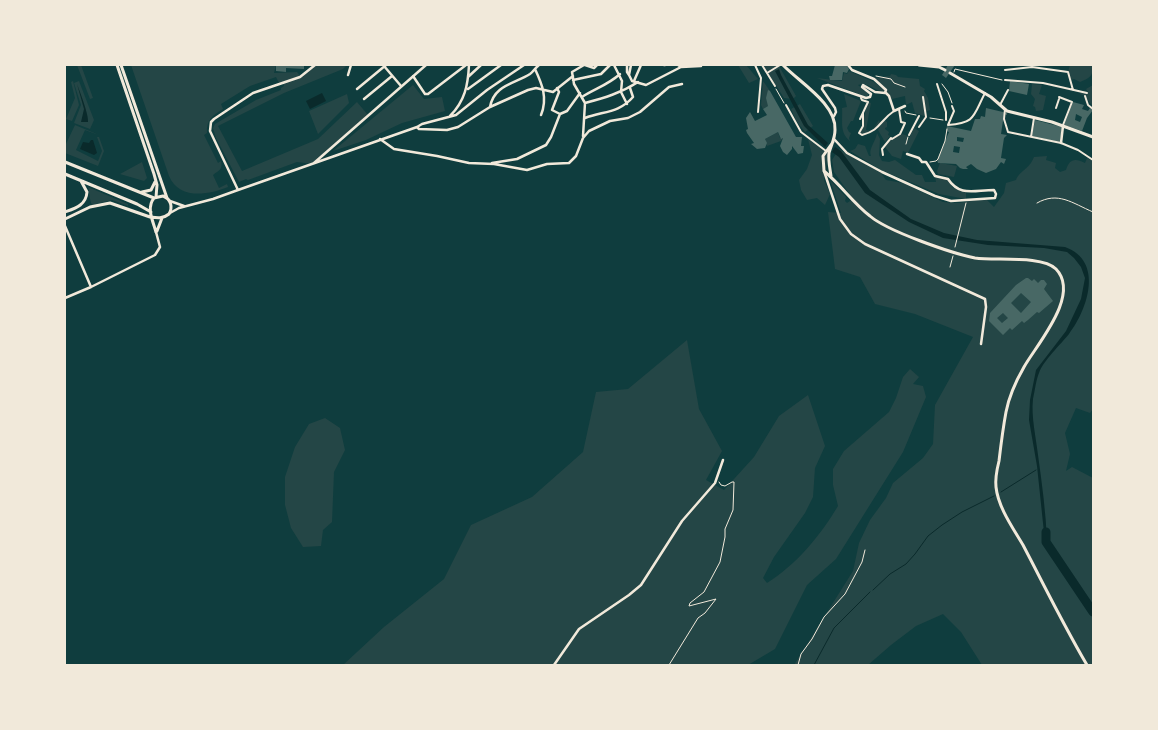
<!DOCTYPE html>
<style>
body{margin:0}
#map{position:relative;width:1158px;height:730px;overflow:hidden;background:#0f3d3e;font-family:Inter,sans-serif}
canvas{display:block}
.frame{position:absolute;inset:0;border:66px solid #f1e9da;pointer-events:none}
</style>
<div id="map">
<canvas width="1158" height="730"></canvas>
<div class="frame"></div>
</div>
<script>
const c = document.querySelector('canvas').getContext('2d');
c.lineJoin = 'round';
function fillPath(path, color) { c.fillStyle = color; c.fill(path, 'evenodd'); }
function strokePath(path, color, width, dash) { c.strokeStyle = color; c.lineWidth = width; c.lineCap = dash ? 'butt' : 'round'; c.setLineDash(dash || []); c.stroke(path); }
fillPath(new Path2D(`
 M77,65H81L93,98L90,99Z
 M131,65H276L274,73L297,72L300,76L315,65H347L343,69L284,93L218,126L242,171L318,139L357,102L368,115L313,164L297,162L248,180L246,179L239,182L216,138L213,128L215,124L256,100L281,90V88L284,86L283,83H279L276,77L250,86L221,104L223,109C213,115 206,120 207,133L204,135L218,163L221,161C223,170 219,170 213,175L219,188L227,184L228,187C208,195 179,200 169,176Z
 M738,65H746L758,79L749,83Z
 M763,65H780L779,66L796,96L793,99L784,98Z
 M1070,65H1093C1093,76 1090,78 1080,82L1074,79L1071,80L1068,72Z
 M849,71L874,82L882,88L875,78L890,76L891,74L896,75L898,77L919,79L920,86L925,89L924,91L928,98L930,110L924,112V116L915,113L912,102L906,105L905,96L892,99L885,90L883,92C874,90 867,82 858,85L868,93V96H864L817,78L842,81L844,73L847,74Z
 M73,81L79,105L72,121L66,119L75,98L71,82Z
 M79,81L94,120L90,129L74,123L81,105L74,83Z
 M763,81L770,91H768V106L763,109L761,105Z
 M1032,84L1042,85L1039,94L1046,96L1043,110L1036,111L1035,107L1033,106L1035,99L1031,94Z
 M413,85L424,99L442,97L445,111L402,123L366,140L333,151Z
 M1093,85V107L1085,96L1080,94L1082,91L1088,92L1086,89Z
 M347,94L349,103L318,134L309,111Z
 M844,94L861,101L853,121H851L847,128L849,132L851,133L849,138L850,141C839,132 843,121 842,108L847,107Z
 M868,102L871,103L866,130L872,131L879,120L880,123L872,132L862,135L860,134C864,123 864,113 868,102Z
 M800,104L813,126L805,132L797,122L791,109Z
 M884,120L887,122V127L885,128V129L889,132L888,135L890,136L885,142L878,130Z
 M75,125L99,135L85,130L76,150L98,161L102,151L97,137H99L104,151L98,166L65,153V146Z
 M914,128L919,131L908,153L903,151L901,159L892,156L885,147L891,139L902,134L908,136L906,144Z
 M778,132L780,138H783L781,141L767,146L765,139Z
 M877,133L880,139L879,155L882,161L889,162L895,160L916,175H922L925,182H936L935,176L948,179L953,188L966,191V199L939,194L881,170L850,151L855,149L858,144L865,146L869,156H871C868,149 876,141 877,133Z
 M808,139L828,154L824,180L830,194L825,205L817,198L807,200L801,190L799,180L807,169L812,155Z
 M839,149L881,173L886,180L903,183L943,202L959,203L975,200H987L994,207L1004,193L1006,183L1016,180C1019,171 1029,170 1034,157L1047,156L1046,160L1056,163L1055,168L1060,172L1066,170C1069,160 1074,157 1085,163L1087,158L1093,161V409L1090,413L1076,408L1065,433L1070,454L1066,471L1072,467L1093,478V665H982L961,632L943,614L916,626L891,645L868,665H794L853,571L859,543L870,520L886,498L893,483L923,458L933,444L935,405L973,337L915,314L875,304L860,277L835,269L828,212L841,213L830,180L846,197L845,201L847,203L853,199L834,172L832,160Z
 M142,162L147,178L144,181L120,174Z
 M940,163L957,166L954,177L938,174L937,171Z
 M88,187L128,204V206L112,200L92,205C89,199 90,193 88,187Z
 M687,340L699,409L722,451L706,480L724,490L754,457L779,416L808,395L825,446L815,468L813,497L805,513L774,557L763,578L767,583C796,565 820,536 838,506L833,485V469L844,451L889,412L896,398L903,377L910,369L919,377L913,384L923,386L926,397L903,452L836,559L807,585L775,649L748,665H343L384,627L444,579L471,525L532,497L583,452L596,392L628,389Z
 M325,418L340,428L345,450L334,472L332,522L323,530L321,546L303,547L291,528L285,505V477L295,447L309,424Z`), '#244646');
fillPath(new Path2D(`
 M779,69L781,75L808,125L828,143L825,147L804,126L775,71Z
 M77,84C80,92 89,115 88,122H81L84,109Z
 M322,93L326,101L310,109L306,101Z
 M91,140H93L97,153L94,155L80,149L83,142L89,143Z
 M835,147L841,151L870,190L911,219L944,233L977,240L1065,247C1104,261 1088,309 1069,334C1061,344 1043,361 1039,373C1036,380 1035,390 1033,399C1031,417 1036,437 1038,455C1042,484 1046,513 1047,542H1045L1037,466L1029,420L1030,400L1036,370L1066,331L1081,299L1085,278L1081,267L1074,258L1067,252L1044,248L988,245L943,238L909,222L865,193L839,157L832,152Z`), '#0a2a2b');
strokePath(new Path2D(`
 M1001,492L1036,470
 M873,590L890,574L906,564L915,554L928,536L942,525L962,512L994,496
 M814,665L834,628L870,592`), '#0a2a2b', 1);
strokePath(new Path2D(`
 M1046,532V542L1093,612`), '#0a2a2b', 9);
fillPath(new Path2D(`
 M276,65H304V69L286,68V72L276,71Z
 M835,65H846L849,69L847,73L843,72L842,80H830L829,76H832Z
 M948,65H955L946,78L942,75Z
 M1010,81L1029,84L1027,95L1009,91Z
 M768,90L770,91L796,137H802L801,146H804L803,153L798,154L792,146V149L787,155L783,152L780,146L783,138L781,139L778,132L765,139L767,143L765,148L757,149L751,144L754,143L747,133L746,130L748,129L746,118L750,112L755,121L767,115L763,109L768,106L766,98Z
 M1073,102L1084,105L1082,109L1088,111L1090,108L1093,110L1087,118L1082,131L1064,125ZM1076,114L1082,117L1080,122L1075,120Z
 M986,108L1007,113V115L1004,114L1001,134L1007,135L1004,138L1001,158L1006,159L1004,164L1001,162L996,169L986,173L977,169L971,164L966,167L968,169H963L960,168L956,164L938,163L937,160L949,132L946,131L947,126L971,131L975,119H980L981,116L985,117ZM957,137L964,138L963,142L957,141ZM954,146L960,147L959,153L953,152Z
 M1035,120L1062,127L1060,142L1032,136Z
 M1026,278H1028L1032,281L1034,279L1038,283L1041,280H1044L1047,284L1044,289L1053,301L1039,313L1037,312L1028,320L1024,323L1022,321L1012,330L1010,328L1003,335L989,321L990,313L1016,285ZM1021,293L1031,302L1021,313L1011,303ZM1003,313L1008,318L1002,323L997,318Z`), '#486865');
strokePath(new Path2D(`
 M954,72L955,69L1002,80
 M876,76L891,79L894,83L905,87
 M942,84L948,92L952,103
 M776,89L784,103
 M905,111L906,113L916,115
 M930,118L943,120
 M906,144L908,137
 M930,162L936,161L938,159L945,141L947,129
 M1037,203C1058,191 1072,203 1093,212
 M955,247L966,203
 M950,267L953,256
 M669,665L698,618L705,613L716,599L689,606L690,603L704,592L720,562L725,537V529L733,510L734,482H732L725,486L721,485L719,482
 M798,665L801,654L812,639L824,617L845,594L862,562L865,550`), '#f1e9da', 1);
strokePath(new Path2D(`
 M755,65L761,78L758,112
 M762,65L775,86
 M1005,70L1032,67L1068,72L1073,90
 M767,73L780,65
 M1005,80L1043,83L1087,93
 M937,84L946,112V120
 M1085,96L1088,105L1093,109
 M1059,97L1072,102L1063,125
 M786,105L801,132L826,151
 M1000,105L1008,90
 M952,106L954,111L948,125C976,123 973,116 985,93
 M1056,108L1059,99
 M1005,109L1004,119L1008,132L1061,143L1078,150L1093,160
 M863,113V126L859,133L862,135C881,130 879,121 894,111
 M860,119L868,102L862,100L861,98
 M919,127L926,117L923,97
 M909,135L919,116
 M1031,137L1034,118
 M883,155L882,149L891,138L892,139L900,134L905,123L901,122L899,109`), '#f1e9da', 2);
strokePath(new Path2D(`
 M585,65L594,68L597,65
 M614,65L622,81L621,92L627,104
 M627,65V72L629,75
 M631,65L629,75L632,81L646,85L681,67L678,65
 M664,65H665
 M384,66L401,86
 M681,67L701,66
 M535,69C542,84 548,98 541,115
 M348,75L351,65
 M413,76L425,94H428L466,65
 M468,77L481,65
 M573,80L601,74L610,65
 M634,81L641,65
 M557,88L559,92L552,110L560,114
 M357,89L386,65
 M468,89L501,65
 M886,93L889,96L894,111L905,106
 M582,97C594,89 608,85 620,74
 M364,99L392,76
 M585,103C604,98 621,93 638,82
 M490,107C494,85 514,84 530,74C533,72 535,68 539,65
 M450,116C465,101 468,85 469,65
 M834,116L836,112L835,108L822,89L823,86L828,85L866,98L870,97L871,94L862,87L863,85L875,92L885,93L886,90L874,79L852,70L848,65
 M585,118C604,111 619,113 633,97L630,88
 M417,127L419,129L447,130L458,127L490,107L528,90L536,88L553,92L573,76
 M583,136L585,103L574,84L572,72L584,65
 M380,139L394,149L437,156L469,163L494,164L527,170L547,164L569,163L576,156L583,138L589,131L610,121L628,118L640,112L669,87L682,84
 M834,139L847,153L882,172L935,196L951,201L995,198L996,194L994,190C974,190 960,197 948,179L935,176L926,162H922L919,158L907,154
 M1061,143L1063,126
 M314,163L426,65
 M492,163L517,159L546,145L551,137L560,114L567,111L580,93
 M824,171L840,219L851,234L865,244L985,299L986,307L981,344
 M238,190L210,131L211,122L214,119L253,93L300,77L315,65
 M170,201L184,206
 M170,213L179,208L213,199L238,190L417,127L422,124L456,115L487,90L524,65
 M65,226L91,287
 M65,298L91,287L155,255L160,247L156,232
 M554,665L579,629L629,595L641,585L682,521L715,483L723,460`), '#f1e9da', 2.5);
strokePath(new Path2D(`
 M117,65L154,174L157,185L156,197
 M121,65L167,198
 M783,65C799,82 837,104 835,130C835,139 831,145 829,153C828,161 830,168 831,176
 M919,65L939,67L945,70
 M950,73L991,97L1007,111L1052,122L1093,137
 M833,142L823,156L824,171C841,185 853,203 870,216C887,231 951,253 975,258C995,261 1042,255 1056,269C1081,295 1037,344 1024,367C1016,381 1009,396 1006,412C1003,428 1001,444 999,461C997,469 995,478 996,487C998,507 1013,528 1023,545C1044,585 1064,626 1087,665
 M65,162L154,198
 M65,174L137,204L151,212
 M142,192L151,190L155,182
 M65,212C76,208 86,205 87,192L81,181
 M65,219L90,207L110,203L150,217C157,218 163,219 169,214C173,207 171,199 163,196L154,198C146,208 153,221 156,232
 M157,231L162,218`), '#f1e9da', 3);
</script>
